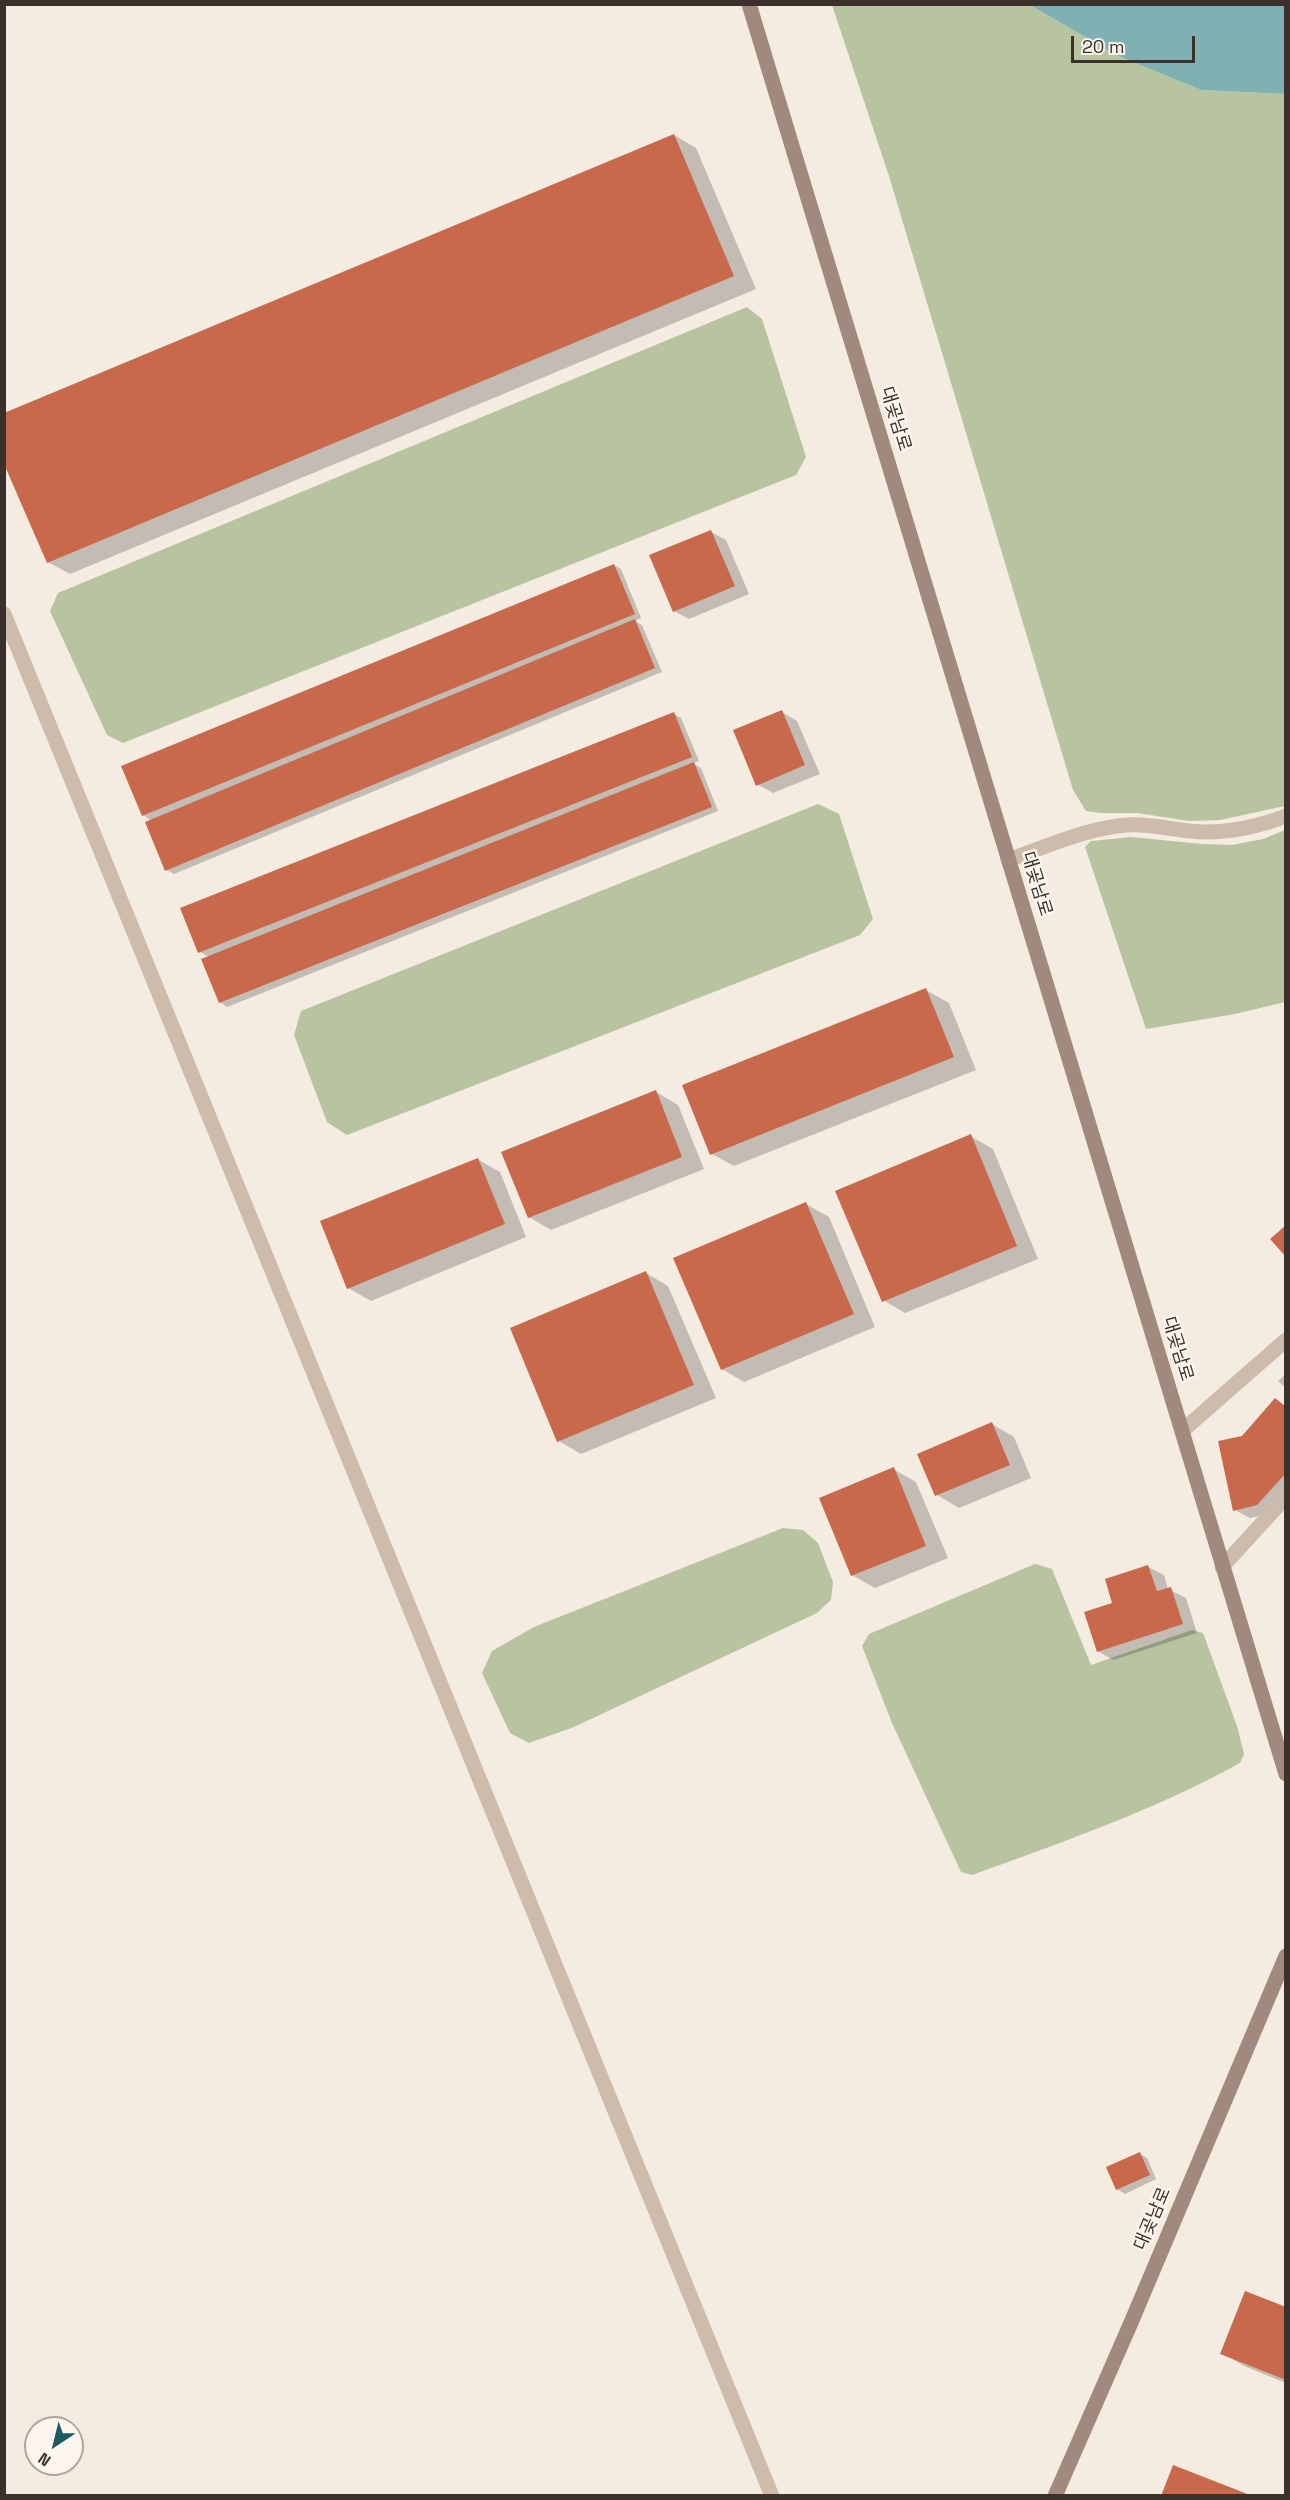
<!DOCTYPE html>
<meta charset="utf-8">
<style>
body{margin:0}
#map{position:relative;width:1290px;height:2500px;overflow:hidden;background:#f4ebe1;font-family:"Space Grotesk",sans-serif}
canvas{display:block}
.frame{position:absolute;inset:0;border:6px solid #3b302b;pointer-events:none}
.north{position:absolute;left:24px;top:2416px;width:60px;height:60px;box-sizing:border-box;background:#fbf5ee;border:2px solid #aea6a0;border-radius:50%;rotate:215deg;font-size:16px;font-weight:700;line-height:24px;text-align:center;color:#3b302b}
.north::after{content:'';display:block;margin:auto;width:21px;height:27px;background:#1f5a5e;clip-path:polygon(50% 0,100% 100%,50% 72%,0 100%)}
.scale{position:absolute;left:1071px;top:36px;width:124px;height:27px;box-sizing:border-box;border:3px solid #3b302b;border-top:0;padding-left:8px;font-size:18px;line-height:21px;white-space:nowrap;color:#3b302b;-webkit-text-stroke:4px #fbf5ee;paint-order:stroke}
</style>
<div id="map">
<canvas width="1290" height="2500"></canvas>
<div class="frame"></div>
<div class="north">N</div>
<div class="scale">20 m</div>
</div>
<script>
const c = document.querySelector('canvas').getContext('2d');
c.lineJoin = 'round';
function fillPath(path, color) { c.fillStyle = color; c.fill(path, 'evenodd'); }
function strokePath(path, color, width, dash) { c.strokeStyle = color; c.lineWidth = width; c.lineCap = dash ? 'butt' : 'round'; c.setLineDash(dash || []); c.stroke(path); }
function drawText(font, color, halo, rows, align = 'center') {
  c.font = font + ' "Space Grotesk","Noto Sans KR",sans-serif'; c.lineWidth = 5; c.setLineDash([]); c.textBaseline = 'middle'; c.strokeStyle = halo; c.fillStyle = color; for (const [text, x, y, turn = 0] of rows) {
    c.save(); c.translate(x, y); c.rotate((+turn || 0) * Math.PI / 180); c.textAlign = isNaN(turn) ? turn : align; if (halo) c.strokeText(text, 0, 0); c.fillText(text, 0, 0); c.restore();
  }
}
fillPath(new Path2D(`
 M832,5H1030L1116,55L1201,90L1285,94V806L1220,820L1189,821L1137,813H1101L1086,811L1073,790L889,176Z
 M747,307L762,319L806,457L796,475L123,743L107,735L50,611L58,593Z
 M818,804L839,814L873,919L860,935L347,1135L327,1122L294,1035L301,1011Z
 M1285,830V1002L1235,1014L1146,1029L1085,847L1091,841L1131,837L1202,844L1232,845L1263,839Z
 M783,1528L803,1530L818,1543L833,1582L831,1600L817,1613L574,1727L529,1743L510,1733L482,1673L492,1651L534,1627Z
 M1035,1564L1052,1569L1091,1665L1192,1630L1203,1633L1237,1726L1244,1754L1240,1763C1153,1811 1065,1841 972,1875L961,1872L892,1723L862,1646L869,1634Z`), '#b8c4a0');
fillPath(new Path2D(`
 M1030,5H1285V94L1201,90L1116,55Z`), '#7fb0b2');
fillPath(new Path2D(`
 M674,135L696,148L756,289L70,574L48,562Z
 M711,532L726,540L749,594L689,619L674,611Z
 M614,565L621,569L641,618L635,621L642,625L662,672L174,874L167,870L152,821L143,815Z
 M782,712L797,721L820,774L773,793L757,784Z
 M674,714L681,718L699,761L693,763L701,768L718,811L227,1007L220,1002L209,957L200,952Z
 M926,990L949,1003L976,1070L734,1166L712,1154Z
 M656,1092L678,1105L704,1169L551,1230L529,1217Z
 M970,1136L993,1149L1038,1259L905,1313L883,1300Z
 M477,1159L500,1172L526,1237L371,1301L348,1288Z
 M806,1204L829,1217L875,1327L744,1382L722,1369Z
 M646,1273L668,1286L716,1398L581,1454L559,1441Z
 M1286,1374V1388L1278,1381Z
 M1275,1400L1286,1406V1498L1272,1513L1250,1518L1235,1510L1243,1437Z
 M992,1424L1014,1437L1031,1478L959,1508L937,1495Z
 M893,1469L916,1482L948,1558L875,1588L852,1575Z
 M1148,1567L1164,1575L1168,1589L1186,1598L1197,1633L1113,1660L1098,1651L1114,1604Z
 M1140,2154L1147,2158L1156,2179L1125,2194L1117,2189L1108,2168Z
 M1286,2309V2383L1244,2366L1222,2353Z`), '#0003');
fillPath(new Path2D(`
 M674,134L734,276L47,563L4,464V413Z
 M711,530L735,586L673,612L649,555Z
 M614,564L635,614L142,816L121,766Z
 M635,619L655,668L165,871L145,822Z
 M782,710L805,765L756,786L733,730Z
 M674,712L692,757L198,953L180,908Z
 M694,762L712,807L219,1003L201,959Z
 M926,988L954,1057L710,1155L682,1085Z
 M656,1090L682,1157L528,1218L501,1152Z
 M971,1134L1017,1246L882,1302L835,1191Z
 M478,1158L505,1224L347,1289L320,1221Z
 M806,1202L854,1314L721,1370L673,1258Z
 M1286,1225V1257L1270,1239Z
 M646,1271L694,1385L557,1442L510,1328Z
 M1275,1398L1286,1407V1473L1257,1505L1233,1511L1218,1441L1242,1436Z
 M992,1422L1010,1465L935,1496L917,1454Z
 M894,1467L926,1546L851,1576L819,1498Z
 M1148,1565L1157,1591L1171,1587L1183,1624L1097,1652L1084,1612L1112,1603L1105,1579Z
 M1140,2152L1150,2175L1116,2190L1106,2167Z
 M1245,2291L1286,2307V2380L1220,2354Z
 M1173,2465L1250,2495V2496H1161Z`), '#c8694b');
strokePath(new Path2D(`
 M4,614L772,2496
 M1008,860C1046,847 1086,828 1127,825C1153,823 1179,832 1205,832C1232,832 1260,826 1286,816
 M1182,1431L1286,1340
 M1222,1567L1286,1497`), '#cdbbac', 15);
strokePath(new Path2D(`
 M749,4L1286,1774
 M1055,2496L1130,2325L1286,1956`), '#a18a7d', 15);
drawText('18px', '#3b302b', '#fbf5ee', [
 ["대곶남로",895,419,73],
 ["대곶남로",1036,884,73],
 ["대곶남로",1177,1349,73],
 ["대곶남로",1153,2219,-67]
]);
</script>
